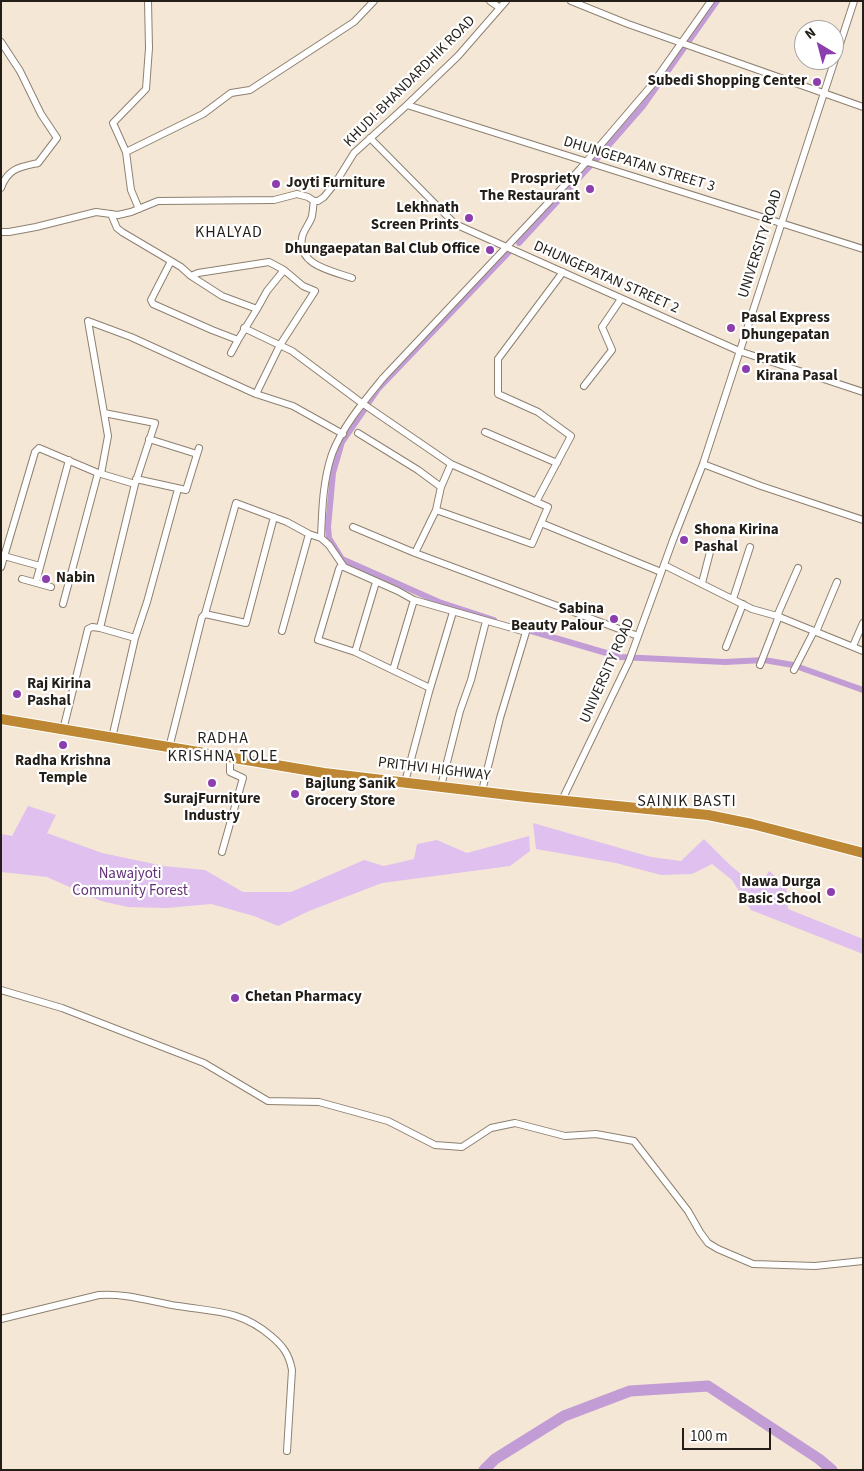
<!DOCTYPE html>
<style>
body{margin:0}
#map{position:relative;width:864px;height:1471px;overflow:hidden;background:#f5e7d6;font-family:"Source Sans 3",sans-serif}
canvas{display:block}
.frame{position:absolute;inset:0;border:2px solid #231e18;pointer-events:none}
.north{position:absolute;left:794px;top:20px;width:50px;height:50px;box-sizing:border-box;background:#fff;border:1px solid #a7a5a3;border-radius:50%;rotate:323deg;font-size:14px;font-weight:700;line-height:20px;text-align:center;color:#231e18}
.north::after{content:'';display:block;margin:auto;width:18px;height:22px;background:#8c3eae;clip-path:polygon(50% 0,100% 100%,50% 72%,0 100%)}
.scale{position:absolute;left:682px;top:1428px;width:89px;height:22px;box-sizing:border-box;border:2px solid #231e18;border-top:0;padding-left:6px;font-size:15px;line-height:18px;white-space:nowrap;color:#231e18;-webkit-text-stroke:4px #fff;paint-order:stroke}
</style>
<div id="map">
<canvas width="864" height="1471"></canvas>
<div class="frame"></div>
<div class="north">N</div>
<div class="scale">100 m</div>
</div>
<script>
const c = document.querySelector('canvas').getContext('2d');
c.lineJoin = 'round';
function fillPath(path, color) { c.fillStyle = color; c.fill(path, 'evenodd'); }
function strokePath(path, color, width, dash) { c.strokeStyle = color; c.lineWidth = width; c.lineCap = dash ? 'butt' : 'round'; c.setLineDash(dash || []); c.stroke(path); }
function drawText(font, color, halo, rows, align = 'center') {
  c.font = font + ' "Source Sans 3",sans-serif'; c.lineWidth = 4.5; c.setLineDash([]); c.textBaseline = 'middle'; c.strokeStyle = halo; c.fillStyle = color; for (const [text, x, y, turn = 0] of rows) {
    c.save(); c.translate(x, y); c.rotate((+turn || 0) * Math.PI / 180); c.textAlign = isNaN(turn) ? turn : align; if (halo) c.strokeText(text, 0, 0); c.fillText(text, 0, 0); c.restore();
  }
}
fillPath(new Path2D(`
 M28,806L56,815L47,833L102,853L164,866L205,870L243,892H291L364,860L384,866L414,859L417,844L437,840L467,853L529,836L530,851L510,866L382,883L309,911L278,926L254,916L211,904L167,908L128,907L101,901L47,877L1,872V834L12,836Z
 M533,823L651,857L681,861L704,839L730,865L758,888L769,871L786,884L788,909L863,939V954L751,910L732,880L712,864L692,874L661,875L616,863L536,849Z`), '#dfc0ef');
strokePath(new Path2D(`
 M594,162L643,106L717,1
 M519,243L590,166
 M367,405L378,389L510,251
 M364,410L342,442L333,473L328,527L329,538L342,559L439,602L494,620
 M521,628L620,657L725,662L764,660L793,665L863,690`), '#c29cd5', 6);
strokePath(new Path2D(`
 M484,1470L495,1459L564,1416L630,1391L708,1386L819,1459L832,1470`), '#c29cd5', 11);
const minor = new Path2D(`
 M490,1L500,8
 M571,1L628,24L863,107
 M1,42L20,71L41,114L57,138L38,163C20,167 8,168 1,188
 M407,105L863,249
 M370,138L455,224L739,351L863,392
 M126,152L113,123L146,89L149,48L148,1
 M314,201C313,206 313,211 312,216C310,224 303,230 302,238C297,265 332,271 352,278
 M139,209L131,190L126,152L203,114L231,93L250,90L354,22L374,1
 M111,214L117,228L122,232L171,261
 M1,232H9L36,227L96,212L118,215L131,212L158,201L274,200L297,194L308,197L314,201H318L324,197L336,182L354,153L407,105L458,56L506,1
 M191,276L181,267L171,261L151,300L153,304L212,330L238,340
 M244,328L292,351L359,401L451,464L548,507L541,523
 M231,353L238,340L257,309L267,291L284,270
 M584,386L612,350L602,327L621,299
 M256,394L280,345L315,291L303,286L284,270L269,262L198,273L191,276L222,296L257,309
 M104,413L155,423L135,484
 M485,432L557,463
 M358,433L418,470L441,487
 M149,439L197,454
 M703,464L761,486L863,520
 M101,474L108,436L88,321L131,337L256,394L293,406L343,434
 M136,479L186,490L199,448
 M536,502L571,436L538,412L498,394V359L563,272
 M436,510L532,544L541,523L661,572
 M353,527L415,553L638,636
 M321,538C322,510 323,480 332,454C342,427 365,400 383,378L580,169L651,86L711,1
 M415,553L436,510L441,487L451,464
 M4,556L40,566
 M664,565L752,609L777,616L863,651
 M1,567L35,452L39,448L98,473L135,484L100,628L135,638L147,602L178,489
 M344,567L398,591L414,600L526,632L500,718L482,791
 M22,579L51,587
 M36,582L69,460
 M702,583L710,552
 M733,599L750,547
 M63,604L98,473
 M205,614L246,623L274,517
 M777,616L798,568
 M282,631L309,534
 M816,632L837,582
 M853,646L863,623
 M726,647L743,604
 M355,652L376,582
 M760,665L779,616
 M393,670L414,600
 M794,670L814,631
 M63,730L88,629L92,627L100,628
 M112,738L135,638
 M169,748L202,617L205,614L236,503L287,522L309,534L321,538L329,545L344,567H340L339,569L318,640L355,652L430,688
 M405,782L429,692L453,612
 M441,786L460,711L471,680L486,621
 M562,800L629,661L673,540L703,464L854,1
 M222,852L243,778L230,772V758
 M1,990L62,1008L204,1063L268,1101L319,1102L388,1121L435,1145L462,1147L491,1128L515,1123L565,1136L596,1134L634,1141L688,1211L700,1232L708,1243L718,1249L753,1264L815,1266L863,1261
 M1,1319L99,1295C127,1293 152,1302 178,1306C215,1312 241,1310 271,1336C283,1346 289,1354 292,1370L287,1451`);
const highway = new Path2D(`
 M1,719L324,773L526,797L708,815L752,824L863,853`);
strokePath(minor, '#8d8070', 8);
strokePath(highway, '#fff', 12);
strokePath(minor, '#fff', 6);
strokePath(highway, '#bd8733', 10);
for (const [x, y, r, color] of [
 [817,82,5,"#8c3eae"],
 [276,184,5,"#8c3eae"],
 [590,189,5,"#8c3eae"],
 [469,218,5,"#8c3eae"],
 [490,250,5,"#8c3eae"],
 [731,328,5,"#8c3eae"],
 [746,369,5,"#8c3eae"],
 [684,540,5,"#8c3eae"],
 [46,579,5,"#8c3eae"],
 [614,619,5,"#8c3eae"],
 [17,694,5,"#8c3eae"],
 [63,745,5,"#8c3eae"],
 [212,783,5,"#8c3eae"],
 [295,794,5,"#8c3eae"],
 [831,892,5,"#8c3eae"],
 [235,998,5,"#8c3eae"]
]) { const dot = new Path2D(); dot.arc(x, y, r, 0, 2 * Math.PI); c.fillStyle = color; c.fill(dot); strokePath(dot, '#fff', 2); }
drawText('15px', '#231e18', '#fff', [
 ["KHUDI-BHANDARDHIK ROAD",410,82,-45],
 ["DHUNGEPATAN STREET 3",639,165,17],
 ["UNIVERSITY ROAD",761,244,-72],
 ["DHUNGEPATAN STREET 2",606,278,24],
 ["UNIVERSITY ROAD",608,671,-66],
 ["PRITHVI HIGHWAY",434,770,7]
]);
drawText('bold 15px', '#231e18', '#fff', [
 ["Subedi Shopping Center",807,82,"right"],
 ["Prospriety",580,180,"right"],
 ["The Restaurant",580,197,"right"],
 ["Joyti Furniture",286,184],
 ["Lekhnath",459,209,"right"],
 ["Screen Prints",459,226,"right"],
 ["Dhungaepatan Bal Club Office",480,250,"right"],
 ["Pasal Express",741,319],
 ["Dhungepatan",741,336],
 ["Pratik",756,360],
 ["Kirana Pasal",756,377],
 ["Shona Kirina",694,531],
 ["Pashal",694,548],
 ["Nabin",56,579],
 ["Sabina",604,610,"right"],
 ["Beauty Palour",604,627,"right"],
 ["Raj Kirina",27,685],
 ["Pashal",27,702],
 ["Radha Krishna",63,762,"center"],
 ["Temple",63,779,"center"],
 ["Bajlung Sanik",305,785],
 ["Grocery Store",305,802],
 ["SurajFurniture",212,800,"center"],
 ["Industry",212,817,"center"],
 ["Nawa Durga",821,883,"right"],
 ["Basic School",821,900,"right"],
 ["Chetan Pharmacy",245,998]
], 'left');
drawText('15px', '#623277', '#fff', [
 ["Nawajyoti",130,875],
 ["Community Forest",130,892]
]);
c.letterSpacing = '1px';
drawText('16px', '#231e18', '#fff', [
 ["KHALYAD",229,233],
 ["RADHA",223,739],
 ["KRISHNA TOLE",223,757],
 ["SAINIK BASTI",687,802]
]);
c.letterSpacing = '0px';
</script>
